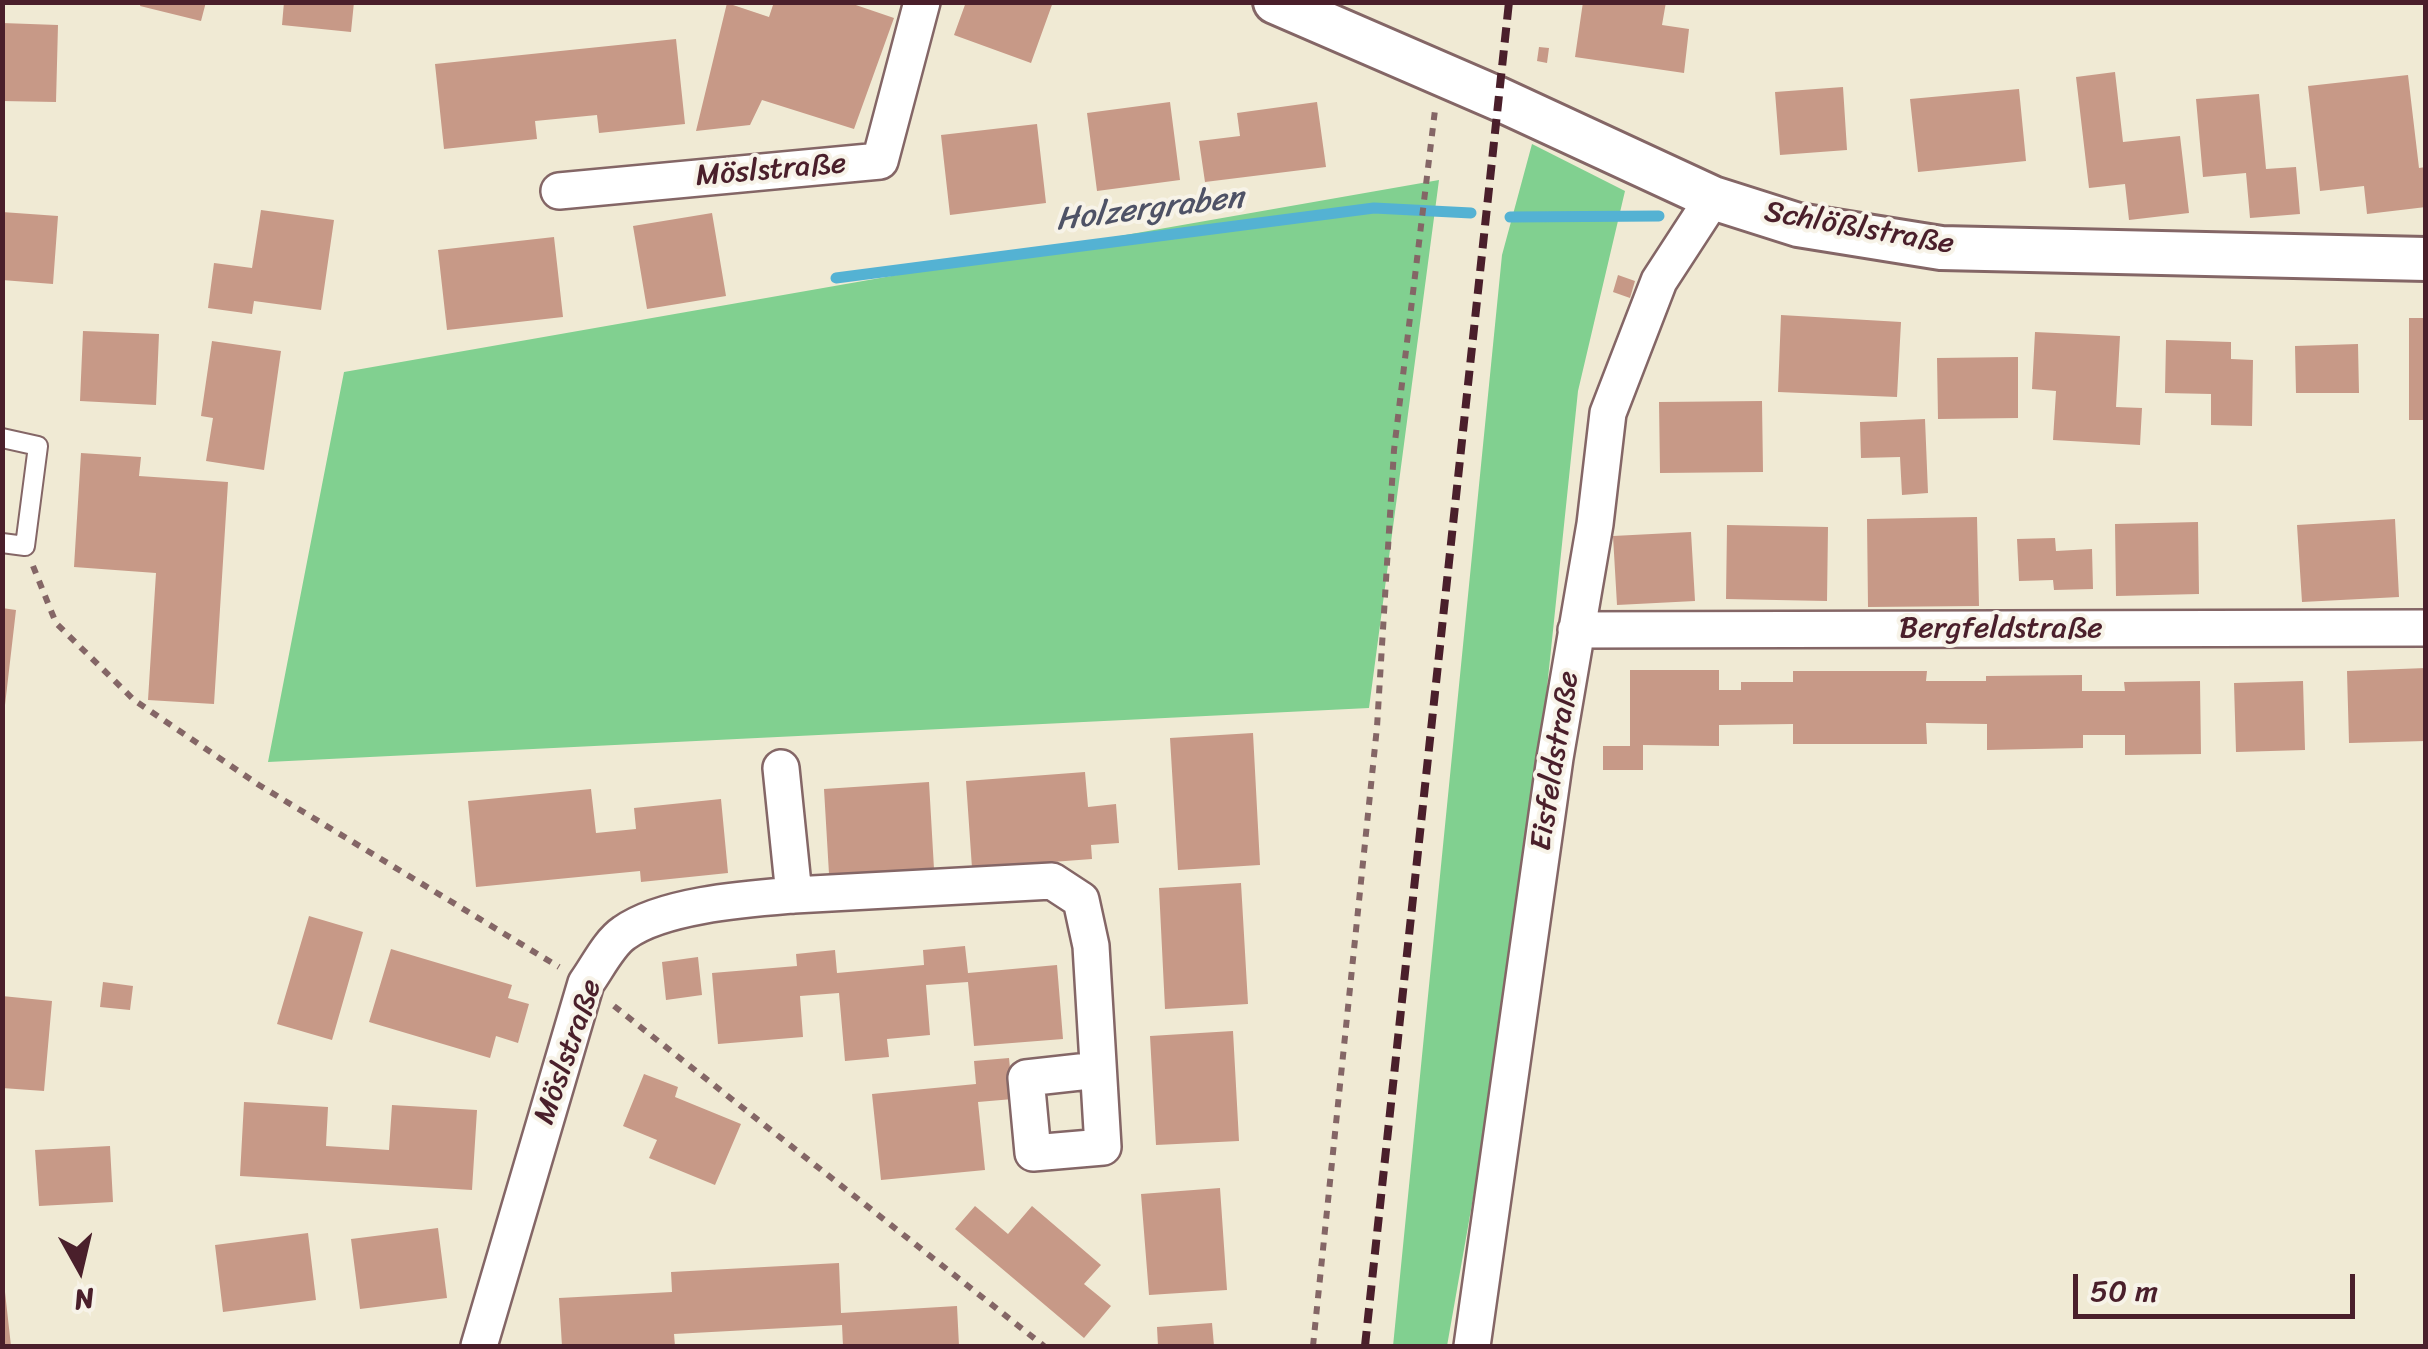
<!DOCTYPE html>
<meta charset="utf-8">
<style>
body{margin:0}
#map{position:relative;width:2428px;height:1349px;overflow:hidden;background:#f0ead4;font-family:Sriracha,sans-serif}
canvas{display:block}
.frame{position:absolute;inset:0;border:5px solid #4a1f2b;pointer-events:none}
.north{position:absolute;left:30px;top:1219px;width:100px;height:100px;-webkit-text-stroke:8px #f7f3e8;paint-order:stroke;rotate:172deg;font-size:28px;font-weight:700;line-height:40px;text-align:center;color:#4a1f2b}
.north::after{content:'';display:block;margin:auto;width:35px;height:45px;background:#4a1f2b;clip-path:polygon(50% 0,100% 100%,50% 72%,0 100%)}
.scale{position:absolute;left:2073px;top:1274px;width:282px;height:45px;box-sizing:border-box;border:5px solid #4a1f2b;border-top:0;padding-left:12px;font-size:30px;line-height:35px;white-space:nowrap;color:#4a1f2b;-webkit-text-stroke:8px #f7f3e8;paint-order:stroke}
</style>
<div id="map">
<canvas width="2428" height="1349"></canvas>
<div class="frame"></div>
<div class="north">N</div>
<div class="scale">50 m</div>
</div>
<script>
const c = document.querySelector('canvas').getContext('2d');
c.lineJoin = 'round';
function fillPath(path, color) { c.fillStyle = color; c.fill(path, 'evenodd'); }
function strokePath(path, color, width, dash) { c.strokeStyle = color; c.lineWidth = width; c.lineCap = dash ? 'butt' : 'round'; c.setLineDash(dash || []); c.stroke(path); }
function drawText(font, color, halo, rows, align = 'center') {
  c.font = font + ' Sriracha,sans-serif'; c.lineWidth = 8; c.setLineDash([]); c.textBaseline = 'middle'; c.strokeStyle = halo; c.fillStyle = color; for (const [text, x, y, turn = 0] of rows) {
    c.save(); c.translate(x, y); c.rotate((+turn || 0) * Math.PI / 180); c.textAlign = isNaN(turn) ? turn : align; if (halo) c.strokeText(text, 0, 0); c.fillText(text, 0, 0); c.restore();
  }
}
fillPath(new Path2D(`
 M1532,144L1625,191L1578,391L1538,774L1485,1130L1447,1346H1393L1502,255Z
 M1439,180L1369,708L268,762L344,372Z`), '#81d090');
strokePath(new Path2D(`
 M1510,217L1659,216
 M836,278L1374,208L1471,213`), '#54b2d3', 11);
fillPath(new Path2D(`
 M141,2H206L201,21L140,6Z
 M284,2H354L351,32L282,25Z
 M774,2H847L894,18L854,129L762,100L750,125L696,131L727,3L769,17Z
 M966,2H1053L1031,63L954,35Z
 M1583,2H1666L1662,25L1689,29L1684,73L1575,57Z
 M2,23L58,25L56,102L2,101Z
 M676,39L685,124L599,133L597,115L535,121L537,139L444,149L435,64Z
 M1539,47L1549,48L1547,63L1537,61Z
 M2115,72L2123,142L2180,136L2189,213L2129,220L2125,184L2089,188L2076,77Z
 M2408,75L2419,168L2426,167V207L2367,214L2364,186L2320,191L2308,86Z
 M1843,87L1847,150L1780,155L1775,92Z
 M2019,89L2026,161L1918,172L1910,99Z
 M2259,94L2266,169L2296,167L2300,214L2250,218L2246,173L2203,177L2196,99Z
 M1170,102L1180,180L1097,191L1087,113Z
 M1317,102L1326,167L1205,182L1199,141L1240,136L1237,113Z
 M1037,124L1046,203L950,215L941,135Z
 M261,210L334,220L321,310L254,301L252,314L208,308L214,263L252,268Z
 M2,212L58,216L53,284L2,280Z
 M712,213L726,296L647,309L633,226Z
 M554,237L563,317L447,330L438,250Z
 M1618,275L1635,281L1630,298L1613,292Z
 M1781,315L1901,322L1897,397L1778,392Z
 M2409,318H2426V420H2409Z
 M83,331L159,334L156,405L80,401Z
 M2035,332L2120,336L2116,407L2142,408L2140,445L2053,440L2056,391L2032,389Z
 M2166,340L2231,342V359L2253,360L2252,426L2211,425V394L2165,393Z
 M212,341L281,351L264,470L206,461L213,418L201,416Z
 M2358,344L2359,393H2296L2295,346Z
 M2018,357V418L1938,419L1937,358Z
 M1762,401L1763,472L1660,473L1659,402Z
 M1925,419L1928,493L1902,495L1900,457L1861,458L1860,422Z
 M81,453L141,457L139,476L228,482L214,704L148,700L156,573L74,567Z
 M1977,517L1979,606L1868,607L1867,519Z
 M2395,519L2399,597L2302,602L2297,525Z
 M2198,522L2199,594L2116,596L2115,524Z
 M1727,525L1828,527L1827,601L1726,599Z
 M1691,532L1695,601L1617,605L1613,536Z
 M2055,538L2056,551L2092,549L2093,589L2054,590L2053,580L2019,581L2017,539Z
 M2,608L16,610L5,705H2Z
 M2426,668V741L2349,743L2347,671Z
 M1630,670H1719V690H1741V682H1793V671H1927L1926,681H1986V676L2082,675V691H2125L2124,682L2200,681L2201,754L2125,755V735H2083V748L1987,750V724L1926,723L1927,744H1793V724L1719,725V746L1643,745V770H1603V746H1630Z
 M2303,681L2305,750L2236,752L2234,683Z
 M1253,733L1260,865L1178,870L1170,738Z
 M1085,772L1088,807L1116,804L1119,843L1091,845L1092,859L972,868L966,781Z
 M929,782L934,869L829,874L824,789Z
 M591,789L596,833L636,829L634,808L721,799L728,873L641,882L640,871L476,887L468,801Z
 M1241,883L1248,1004L1165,1009L1159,888Z
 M309,916L363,932L332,1040L277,1024Z
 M965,946L968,973L1057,965L1063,1039L974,1046L968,982L926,985L930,1035L887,1039L889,1057L845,1061L839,993L800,996L803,1037L718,1044L712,973L797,966L796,954L835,950L837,973L924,965L923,950Z
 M391,949L512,985L508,998L529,1004L518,1043L496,1036L490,1058L369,1022Z
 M698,957L702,995L666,1000L662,962Z
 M103,982L133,986L130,1010L100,1007Z
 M2,996L52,1001L44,1091L2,1088Z
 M1233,1031L1239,1141L1156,1145L1150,1036Z
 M1009,1058L1013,1099L978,1102L985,1170L881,1180L872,1094L976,1084L974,1061Z
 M644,1074L678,1087L675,1097L741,1124L715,1185L649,1158L657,1140L623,1126Z
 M244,1102L328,1107L326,1146L389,1150L392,1105L477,1110L472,1190L240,1176Z
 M110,1146L113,1202L39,1206L35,1150Z
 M1220,1188L1227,1290L1149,1295L1141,1194Z
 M975,1206L1008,1234L1032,1206L1101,1265L1084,1284L1111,1306L1084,1338L955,1229Z
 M438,1228L447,1298L360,1309L351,1239Z
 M308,1233L316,1300L223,1312L215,1245Z
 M839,1263L841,1313L957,1306L959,1346H843L842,1325L674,1334L675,1346H562L559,1298L672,1292L671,1272Z
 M5,1292L11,1346H2V1293Z
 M1212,1323L1214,1346H1158L1157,1327Z`), '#c79987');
const service = new Path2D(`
 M2,438L38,446L25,546L2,543`);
const minor = new Path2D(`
 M559,191L880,161L922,2
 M1576,630L2426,628
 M794,895L1052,881L1081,900L1091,946L1103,1147L1033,1153L1026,1078L1098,1070
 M479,1346L586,983C597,968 609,943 624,933C663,905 746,899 794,895L781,768
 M1472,1346L1555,758L1595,524L1608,413L1659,281L1713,198`);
const tertiary = new Path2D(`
 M1275,2L1499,99L1713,198L1798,225L1941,248L2426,259`);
strokePath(service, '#846666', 22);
strokePath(minor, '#846666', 40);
strokePath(tertiary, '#846666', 48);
strokePath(new Path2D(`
 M33,566L56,623L134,700L259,785L559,967
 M614,1006L1044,1346
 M1313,1346L1377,727L1394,450L1435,110`), '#846666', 6, [8, 8]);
strokePath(service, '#fff', 18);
strokePath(minor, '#fff', 35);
strokePath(tertiary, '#fff', 42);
strokePath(new Path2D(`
 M1365,1346L1509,2`), '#4a1f2b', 8, [15, 8]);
drawText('30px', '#4a1f2b', '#f7f3e8', [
 ["Möslstraße",771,171,-5],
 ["Schlößlstraße",1859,229,10],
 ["Bergfeldstraße",2001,629],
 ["Eisfeldstraße",1556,761,-81],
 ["Möslstraße",569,1052,-71]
]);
drawText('italic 32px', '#4e5266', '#f7f3e8', [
 ["Holzergraben",1150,210,-7]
]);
</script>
